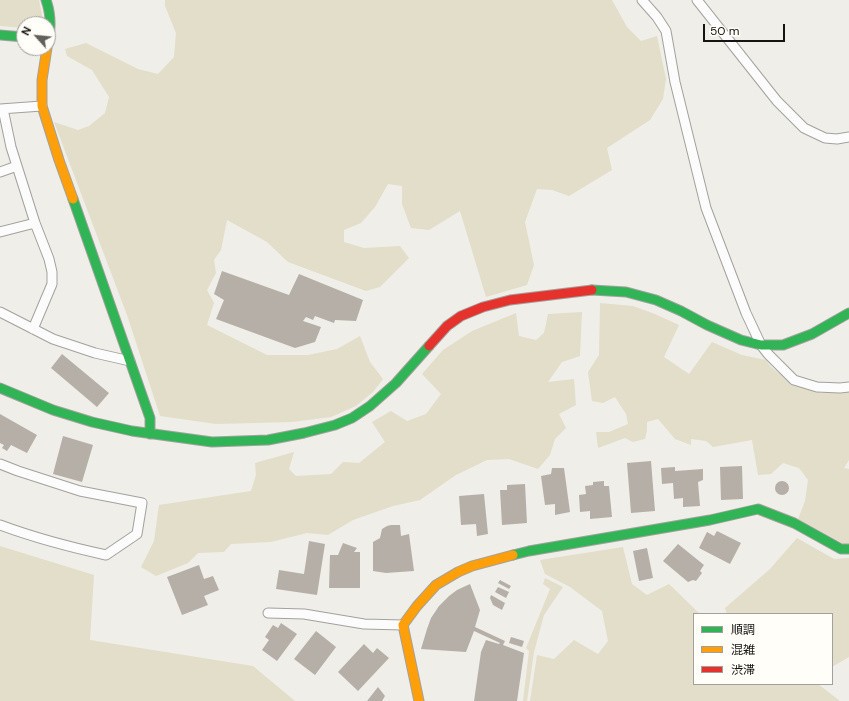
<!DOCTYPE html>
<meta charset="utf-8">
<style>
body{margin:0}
#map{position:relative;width:849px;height:701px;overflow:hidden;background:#f0eee8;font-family:"DM Sans","Noto Sans JP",sans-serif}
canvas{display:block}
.legend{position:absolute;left:693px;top:613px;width:140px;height:72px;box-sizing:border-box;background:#fffef9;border:1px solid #a1a09c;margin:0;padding:5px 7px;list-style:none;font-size:12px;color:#151410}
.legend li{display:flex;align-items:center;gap:8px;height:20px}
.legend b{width:20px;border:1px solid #a1a09c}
.north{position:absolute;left:16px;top:16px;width:40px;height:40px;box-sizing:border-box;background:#fffef9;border:1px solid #a1a09c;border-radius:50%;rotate:297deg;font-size:11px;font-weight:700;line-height:16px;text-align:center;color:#151410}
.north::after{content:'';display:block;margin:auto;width:14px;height:18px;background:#62605c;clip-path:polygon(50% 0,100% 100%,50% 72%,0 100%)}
.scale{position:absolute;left:703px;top:24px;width:82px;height:18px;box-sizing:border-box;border:2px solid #151410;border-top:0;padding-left:5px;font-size:12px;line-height:14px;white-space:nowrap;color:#151410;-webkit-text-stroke:3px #fffef9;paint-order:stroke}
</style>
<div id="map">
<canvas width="849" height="701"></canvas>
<ul class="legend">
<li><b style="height:5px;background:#30b455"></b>順調</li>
<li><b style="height:5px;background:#ff9f0a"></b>混雑</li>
<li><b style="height:5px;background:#e5322d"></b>渋滞</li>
</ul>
<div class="north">N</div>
<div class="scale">50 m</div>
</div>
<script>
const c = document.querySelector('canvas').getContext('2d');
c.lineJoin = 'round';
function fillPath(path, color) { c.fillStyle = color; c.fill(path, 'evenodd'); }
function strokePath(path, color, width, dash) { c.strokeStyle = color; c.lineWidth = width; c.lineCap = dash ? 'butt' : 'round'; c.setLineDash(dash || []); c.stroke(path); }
fillPath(new Path2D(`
 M0,0H39L43,20L42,24H24V28L0,26Z
 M165,0H612L627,27L641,41L657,36L666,79L663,99L650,120L607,148L612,170L569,196L552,190L537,189L525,222L534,265L527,285L486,297L460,211L429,230L411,228L402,204V186L388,184L375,207L361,223L344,230V242L364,248L400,246L409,258L380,287L366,291L288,262L267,242L227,220L221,250L214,260L216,273L207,290L214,303L207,325L267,355H308L337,349L360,336L370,362L383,379L373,392L356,406L331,417L292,422L216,424L160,416L127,315L54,122L78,130L89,126L105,113L109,97L92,70L67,56L65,49L86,43L138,69L158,74L174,57L176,33L165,6Z
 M600,303L633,306L655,314L679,325L664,357L689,374L712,342L742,355L766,360L771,367L794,385L822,393L849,392V460L844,468L849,469V544L846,545L798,519L805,501L808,480L799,468L783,463L771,474L758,475L752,440L713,447L706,441L691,439V445L675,439L658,419L647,422V430L645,439L633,442L625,438L598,448L596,432H609L628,424L626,414L615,397L603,403L592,401L588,372L599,355Z
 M582,312L580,356L562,362L548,382L574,379L576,405L559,414L566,428L555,439L550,455L538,469L509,459L487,460L456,475L420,500L393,506L353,520L328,535L307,533L271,542L231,544L224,552L198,553L188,563L156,576L141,567L154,541L159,505L251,491L256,475L255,463L294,452L289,469L296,476L331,474L343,462L359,463L385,442L372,422L391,411L407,421L426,414L441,394L422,374L443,350L472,331L516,313L519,336L536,340L544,333L548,314Z
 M797,538L834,559L849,558V657L832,667V614H727L725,608L770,569Z
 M0,546L94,575L90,640L253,666L295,701H0Z
 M623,547L632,584L647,595L669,584L700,614H694V684H818L840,701H530L537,655L554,659L574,640L598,654L608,641L602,611L570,587L545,574L540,560Z
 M545,578L563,587L544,615L534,652L527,701H523L529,651L526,648L550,589L543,584Z`), '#e2dec9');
fillPath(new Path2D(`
 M222,271L289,295L299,274L363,300L356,321L335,320L334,323L315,316L313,320L306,317L303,321L321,327L315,342L295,348L216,319L224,300L214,294Z
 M62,354L109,393L97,407L51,368Z
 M0,414L37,435L27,453L11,445L7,451L2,448L4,445L0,443Z
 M63,436L93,445L82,482L53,474Z
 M651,461L655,511L631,513L627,463Z
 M742,466L743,499L721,500L720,467Z
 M675,467V471L703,469V480L698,482L700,506L683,507V498L674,499L673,483L662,484L661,468Z
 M552,468H564L570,512L555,515V504L545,505L541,476L551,474Z
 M775 488a7 7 0 1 1 14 0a7 7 0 1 1-14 0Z
 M604,481V486H609L612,517L590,519V511L580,512L579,495L586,494L585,486L593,485V482Z
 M525,484L527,523L502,525L500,490H507V485Z
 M484,494L488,534L477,536L476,524L461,525L459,496Z
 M391,525H400L401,536L409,534L414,571L386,573L373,571V542L380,538L382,529L387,526Z
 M717,531L741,543L730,564L699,548L707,532L714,536Z
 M309,541L325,544L317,595L276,589L279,570L304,574Z
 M343,543L357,548L354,552H360V588H329L330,555H338Z
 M678,544L704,565L700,571L702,573L696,581L693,580L688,582L663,561Z
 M647,548L653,578L639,581L633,551Z
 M199,565L204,579L213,576L219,590L204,596L208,605L182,615L167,577Z
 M500,580L511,586L509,589L498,583Z
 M470,584L480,610L475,627L505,641L503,645L524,653L517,701H474L481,652L486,640L499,644L500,643L474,631L466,652L421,649L427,629L431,618L439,606L449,596L457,590Z
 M498,587L509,592L506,598L495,592Z
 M491,595L505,603L502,610L493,605L490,598Z
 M281,623L297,634L277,661L262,650L269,640L265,637L273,625L278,628Z
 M316,631L336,647L315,675L294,659Z
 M511,637L524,641L522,647L509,643Z
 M364,644L373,653L377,648L389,658L358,691L338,672Z
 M378,687L385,696L382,701H367Z`), '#b5afa7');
const street = new Path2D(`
 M642,0L657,17L666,31L675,82L706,208L746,313L761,345L768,354L794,380L817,387L840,388L849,387
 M697,0L777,101L804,128L825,138L837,139L849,137
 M0,109L42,106
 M3,109L11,147L35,223L49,259L52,272V284L33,329
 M0,172L17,166
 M0,232L35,223
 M0,312L53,339L95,353L130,361
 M0,464L18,471L80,491L142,503L137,534L106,555C69,547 35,538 0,525
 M268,613L304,614L364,624L403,625`);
const fast = new Path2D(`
 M46,0C51,14 51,29 48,43
 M0,35L24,37
 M73,199L150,418V434
 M592,290L626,292L656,300L681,311L707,325L741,340L761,345H783L812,334L849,313
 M0,388L53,410L92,422L132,431L212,442L268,440L304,433L335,425L352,418L370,406L396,383L429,346
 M513,555L529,551L710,520L758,509L794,523L841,549H849`);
const slow = new Path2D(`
 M47,48L42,80V106L59,160L73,199
 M419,701L403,625L417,606L436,585L458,572L472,566L513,555`);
const jam = new Path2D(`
 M429,346L447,326L461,316L483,307L510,300L592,290`);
strokePath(street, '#a2a19d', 11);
strokePath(fast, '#a2a19d', 11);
strokePath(slow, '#a2a19d', 11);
strokePath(jam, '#a2a19d', 11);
strokePath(street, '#fdfcfc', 9);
strokePath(fast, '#30b455', 9);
strokePath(slow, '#ff9f0a', 9);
strokePath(jam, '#e5322d', 9);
</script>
